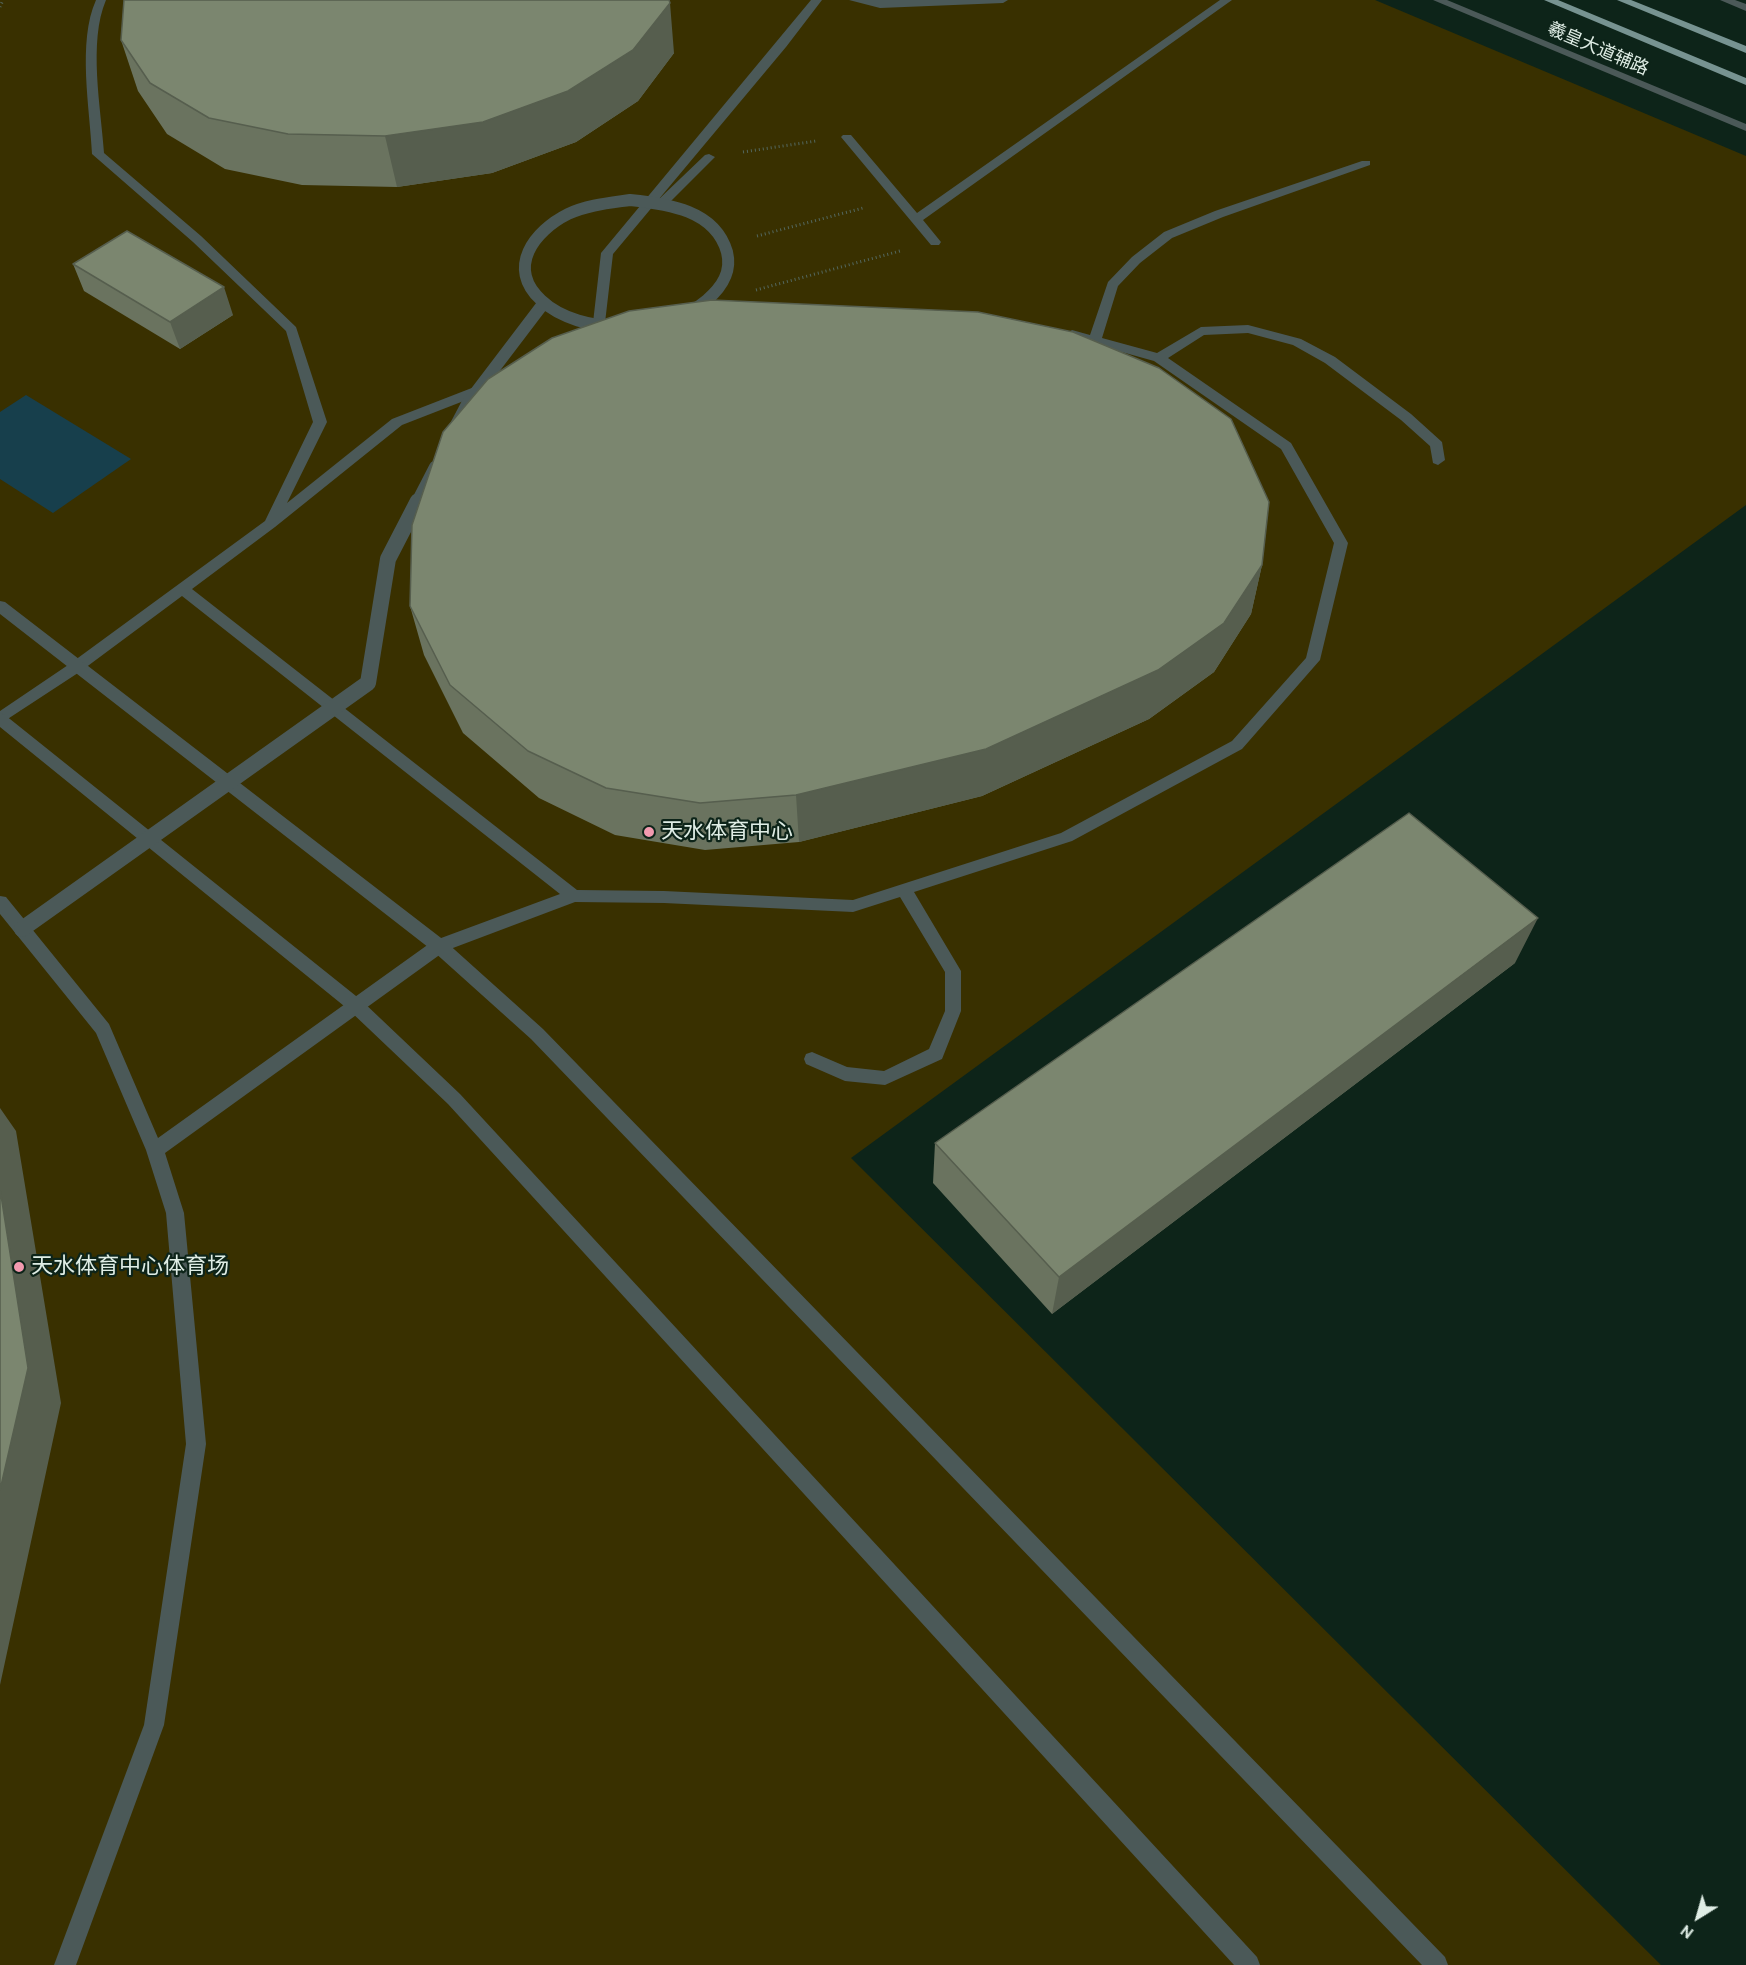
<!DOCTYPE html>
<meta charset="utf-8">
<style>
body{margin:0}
#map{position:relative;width:1746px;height:1965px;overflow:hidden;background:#0d2419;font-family:Cabin,sans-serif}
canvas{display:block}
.north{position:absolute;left:1668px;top:1887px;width:60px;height:60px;-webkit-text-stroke:4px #0d2419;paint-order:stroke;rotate:217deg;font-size:16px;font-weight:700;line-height:24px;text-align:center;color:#dfede5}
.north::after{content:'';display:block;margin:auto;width:21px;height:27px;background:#dfede5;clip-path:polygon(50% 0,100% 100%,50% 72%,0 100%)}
</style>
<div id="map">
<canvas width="1746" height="1965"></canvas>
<div class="north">N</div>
</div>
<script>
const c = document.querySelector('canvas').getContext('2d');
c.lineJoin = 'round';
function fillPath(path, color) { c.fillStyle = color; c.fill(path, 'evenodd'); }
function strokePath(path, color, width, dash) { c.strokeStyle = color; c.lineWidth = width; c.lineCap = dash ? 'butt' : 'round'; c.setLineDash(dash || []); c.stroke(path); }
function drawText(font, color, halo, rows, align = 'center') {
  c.font = font + ' Cabin,"Noto Sans SC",sans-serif'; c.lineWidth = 4.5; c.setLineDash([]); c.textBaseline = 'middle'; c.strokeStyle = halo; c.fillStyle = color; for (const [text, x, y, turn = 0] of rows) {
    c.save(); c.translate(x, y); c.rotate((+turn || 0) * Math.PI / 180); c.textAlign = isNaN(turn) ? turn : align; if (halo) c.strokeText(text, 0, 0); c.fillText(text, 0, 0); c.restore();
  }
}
fillPath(new Path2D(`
 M0,0H1375L1746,156V505L851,1158L1661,1965H0Z`), '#393000');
fillPath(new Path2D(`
 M26,395L131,459L53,513L0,479V412Z`), '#173f4c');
strokePath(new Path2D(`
 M0,7L3,0
 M743,152L816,141
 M757,236L863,208
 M756,290L900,251`), '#53675d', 3, [1, 3]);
fillPath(new Path2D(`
 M96,0H106C88,42 101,108 104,153L201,236L296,327L327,422L287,503L392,419L482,384L487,383L493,387L492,390L402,425L275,527L192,589L577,890L664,891L853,900L1061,833L1232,741L1306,658L1334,543L1281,449L1154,361L1068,337L1066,334L1072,330L1090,335L1108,282L1132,257L1164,232L1215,211L1362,161H1370V165L1223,217L1172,238L1140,263L1118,286L1102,338L1157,353L1201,327L1248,325L1301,339L1335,357L1411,414L1442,442L1445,460L1438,465L1433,463L1430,446L1401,420L1325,363L1293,345L1248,333L1204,335L1168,358L1291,443L1348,543L1320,660L1242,749L1072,841L914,892L961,971V1011L942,1059L885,1085L845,1081L806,1064L804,1059L806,1054L812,1052L847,1067L884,1071L929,1049L945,1011V972L900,897L853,912L664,903L575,902L445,951L165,1153L184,1213L206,1444L164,1725L76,1965H54L144,1725L186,1444L166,1213L146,1150L96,1033L0,914V896L6,897L109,1024L158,1138L433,941L560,894L182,596L81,671L0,724V711L71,663L265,521L313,422L286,331L193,242L92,154C90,109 77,42 96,0Z
 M811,0H822L786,47L613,254L603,340L601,343H593L591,340L601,253Z
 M849,0H1008L1003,3L880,8Z
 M1433,0H1447L1746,124V131Z
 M1720,0H1735L1746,4V11Z`), '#4b5958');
fillPath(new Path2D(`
 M1220,0H1232L923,220L941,242L939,245H931L841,137L843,135H851L917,213Z
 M709,154L715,157L666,206H658V200L705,155Z`), '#4b5958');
fillPath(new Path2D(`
 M0,601L5,602L445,941L543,1029L1445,1957L1448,1965H1422L531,1039L433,951L0,614Z
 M0,713L5,715L361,1000L460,1094L1257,1957L1260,1965H1234L448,1104L349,1010L0,727Z`), '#4b5958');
fillPath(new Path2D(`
 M1544,0H1558L1746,78V85Z
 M1617,0H1631L1746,46V53Z`), '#779391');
strokePath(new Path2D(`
 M630,200C668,204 715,210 727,252C732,272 722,287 707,300C668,334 580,337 541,300C506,268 534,231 568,214C587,205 609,203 630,200Z
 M457,423L467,404L543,304
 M417,502L435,467`), '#4b5958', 12);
strokePath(new Path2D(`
 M22,929L368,683L388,559L418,501`), '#4b5958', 16);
fillPath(new Path2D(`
 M121,40L674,53L638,101L576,142L492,173L397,187L302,185L225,169L167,134L138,91Z
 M73,264L233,315L180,349L84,291Z
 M1262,565L1251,614L1214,672L1149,719L982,796L799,842L705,850L615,835L539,798L463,733L424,655L410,606Z
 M1515,963L1052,1314L933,1183L935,1143Z`), '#6a735f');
fillPath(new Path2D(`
 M670,3L674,53L638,101L576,142L492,173L397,187L385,136Z
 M224,287L233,315L180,349L170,322Z
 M1262,565L1251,614L1214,672L1149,719L982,796L799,842L796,795Z
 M1538,918L1515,963L1052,1314L1059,1277Z
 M0,1108L16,1131L61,1403L0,1685Z`), '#565e4e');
const building = new Path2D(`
 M124,0H669L670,3L633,50L568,91L483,122L385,136L288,134L209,118L150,83L121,40Z
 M127,231L224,287L170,322L73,264Z
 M712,300L978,312L1073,332L1159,368L1231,419L1269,502L1262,565L1224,623L1158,670L986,749L796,795L700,803L606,788L528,751L450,685L410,606L412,525L443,432L488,379L552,338L629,311Z
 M1409,813L1538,918L1059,1277L935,1143Z
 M0,1189L28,1368L0,1490Z`);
fillPath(building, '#7b866f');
strokePath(building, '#565e4e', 1.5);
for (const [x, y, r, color] of [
 [649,832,6,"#f29aaf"],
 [19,1267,6,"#f29aaf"]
]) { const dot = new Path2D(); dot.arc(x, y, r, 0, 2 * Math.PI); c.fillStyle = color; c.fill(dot); strokePath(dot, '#0d2419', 2); }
drawText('18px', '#dfede5', '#0d2419', [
 ["羲皇大道辅路",1598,49,23]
]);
drawText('22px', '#dfede5', '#0d2419', [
 ["天水体育中心",661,832],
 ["天水体育中心体育场",31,1267]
], 'left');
</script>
